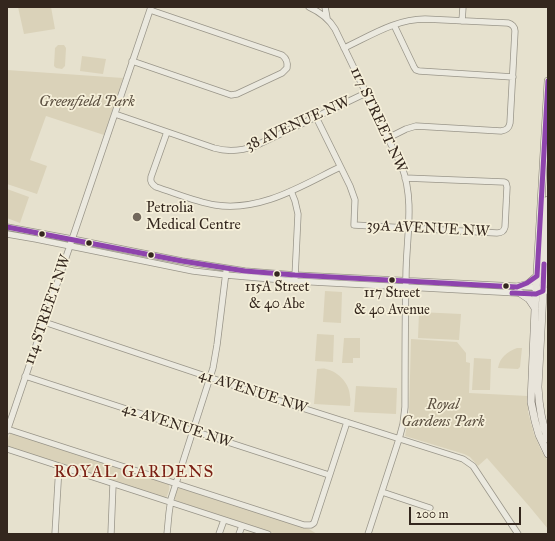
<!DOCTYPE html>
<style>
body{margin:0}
#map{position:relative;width:555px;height:541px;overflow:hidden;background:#e6e1ce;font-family:"IM FELL Great Primer",serif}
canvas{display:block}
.frame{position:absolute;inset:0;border:8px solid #34271e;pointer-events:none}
.scale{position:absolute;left:409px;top:507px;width:112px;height:18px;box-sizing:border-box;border:2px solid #34271e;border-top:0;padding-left:5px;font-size:12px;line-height:14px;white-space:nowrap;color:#34271e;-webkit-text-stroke:3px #f5efd9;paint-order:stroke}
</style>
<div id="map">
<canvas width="555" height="541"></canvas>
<div class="frame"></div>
<div class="scale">200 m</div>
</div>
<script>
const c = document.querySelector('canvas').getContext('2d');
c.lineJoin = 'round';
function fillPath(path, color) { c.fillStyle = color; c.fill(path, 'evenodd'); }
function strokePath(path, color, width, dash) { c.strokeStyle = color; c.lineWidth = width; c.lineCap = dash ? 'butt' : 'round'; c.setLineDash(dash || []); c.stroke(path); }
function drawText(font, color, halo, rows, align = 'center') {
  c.font = font + ' "IM FELL Great Primer",serif'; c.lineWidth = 3.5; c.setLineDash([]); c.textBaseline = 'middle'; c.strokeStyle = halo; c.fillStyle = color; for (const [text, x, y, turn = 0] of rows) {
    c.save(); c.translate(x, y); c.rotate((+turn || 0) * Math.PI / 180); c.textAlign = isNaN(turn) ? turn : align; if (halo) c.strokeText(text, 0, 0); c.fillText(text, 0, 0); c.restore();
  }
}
fillPath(new Path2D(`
 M18,7H51L55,29L24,34Z
 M58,45H64L66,48L65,66L62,69L56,68L54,66L55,48Z
 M82,56L106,59L103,74L80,71Z
 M7,70L123,78L104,135L46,116L30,160L47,166L37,194L7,184Z
 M7,189L29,197L20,223L7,218Z
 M325,291L342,292L341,323L323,322Z
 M419,312L461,314L459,340L418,338Z
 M317,334L334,335L333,362L315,361Z
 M344,338H360V358H353V363H342Z
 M411,339L457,342L466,353V362L470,363L469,393L528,396V412L534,434L541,450L548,461V529L529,506L487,458L478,466L470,457L464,454L405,436L409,415Z
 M517,348H522L520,367L518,369L498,368C500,357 507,352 517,348Z
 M474,358L491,359L490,390H472Z
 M317,369C320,369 323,368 326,369C339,372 350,384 350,397C351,400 350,403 350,406L314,404Z
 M356,386L397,388L396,414L354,412Z
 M11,433L168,484L169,485C170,489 168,494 166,498L9,447L7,445C8,441 8,436 11,433Z
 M177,488H179L309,529L317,534H276L176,501L174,498Z`), '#dad2b9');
const minor = new Path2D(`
 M309,7C320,12 329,19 335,29L402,167C415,202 406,239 406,276C405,319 405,363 405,407L403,424L399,439L368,534
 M325,7L327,18
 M462,21L463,7
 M394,25L414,67L416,70L419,71L513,77
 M344,48C370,36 396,19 425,19L508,23C512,24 515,27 515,31L510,123C509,128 507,130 501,131L416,126L406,129L388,138
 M132,61L231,95L237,94L282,73L287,68C288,62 286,58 282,55L150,10
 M115,114L214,148C228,152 241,151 255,146L366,93
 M316,117L350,186L355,200L354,225L497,233C502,233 504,231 505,227L507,187L506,183L504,182L405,178
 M167,132L151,177C150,182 152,184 156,187C175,193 196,202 215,205C261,212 301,186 340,167
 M291,191L295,201L298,214L295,277
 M7,227L72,239L182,261L245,271L295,275L532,287C537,288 542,291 548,291
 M7,234L36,239L193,271L226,275L295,281L536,294L539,293
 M44,322L277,400L463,459L473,466L518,534
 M25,376L329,475
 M7,429L304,525H311L314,523L347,422
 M7,431L151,7
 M7,449L268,534
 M382,492L430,508
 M55,534L59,466
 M111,534L113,484
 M167,534L169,513L171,499L213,368L217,345L226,272
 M219,534L224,520
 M239,534L242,526`);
const major = new Path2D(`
 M548,81L535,309L531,402L535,421L539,435L548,454
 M548,200L538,387C539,405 541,422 548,439
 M517,287L528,284L537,276
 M520,293L529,299L535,308`);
strokePath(minor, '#999589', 7);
strokePath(major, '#807b71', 8);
strokePath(minor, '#ebe9df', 5.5);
strokePath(major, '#e8e4da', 7);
strokePath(new Path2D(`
 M7,227L182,261L245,271L295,275L517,287L527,283L537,276L548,81
 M512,293L536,294L543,291L544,264`), '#8e44ad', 5);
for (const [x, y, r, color] of [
 [137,217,5,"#72685c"],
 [42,234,3.5,"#34271e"],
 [89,243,3.5,"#34271e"],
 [151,255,3.5,"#34271e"],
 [277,274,3.5,"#34271e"],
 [392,280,3.5,"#34271e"],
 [506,286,3.5,"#34271e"]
]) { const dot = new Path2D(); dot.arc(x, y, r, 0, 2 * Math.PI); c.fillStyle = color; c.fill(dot); strokePath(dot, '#f5efd9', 1.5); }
drawText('14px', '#34271e', '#f5efd9', [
 ["115A Street",277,288],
 ["& 40 Abe",277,305],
 ["117 Street",392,294],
 ["& 40 Avenue",392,311]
]);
drawText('italic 15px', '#5b4f40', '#f5efd9', [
 ["Greenfield Park",87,102],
 ["Royal",443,405],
 ["Gardens Park",443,422]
]);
drawText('15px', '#34271e', '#f5efd9', [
 ["117 STREET NW",378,120,65],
 ["38 AVENUE NW",298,124,-24],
 ["39A AVENUE NW",428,229,3],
 ["114 STREET NW",48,310,-71],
 ["41 AVENUE NW",253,392,18],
 ["42 AVENUE NW",177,426,18]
]);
drawText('15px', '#34271e', '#f5efd9', [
 ["Petrolia",146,208],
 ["Medical Centre",146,225]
], 'left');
c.letterSpacing = '1px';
drawText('17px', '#7a1f14', '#f5efd9', [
 ["ROYAL GARDENS",134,473]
]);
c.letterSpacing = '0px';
</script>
